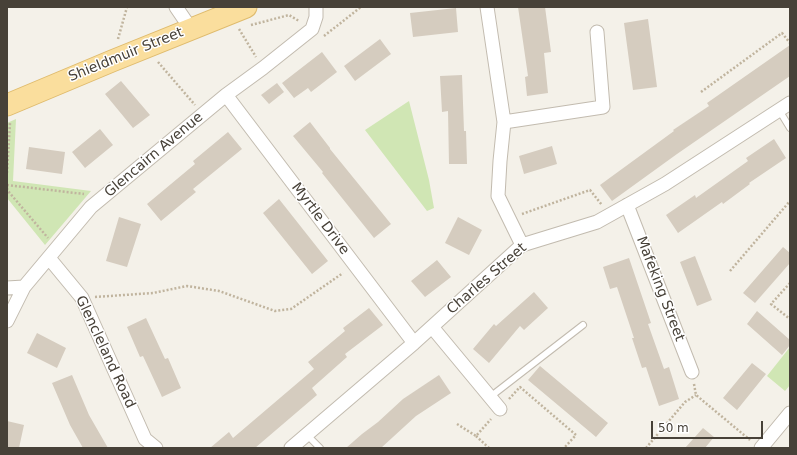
<!DOCTYPE html>
<style>
body{margin:0}
#map{position:relative;width:797px;height:455px;overflow:hidden;background:#f4f1e9;font-family:"DejaVu Sans",sans-serif}
canvas{display:block}
.frame{position:absolute;inset:0;border:8px solid #474138;pointer-events:none}
.scale{position:absolute;left:651px;top:421px;width:112px;height:18px;box-sizing:border-box;border:2px solid #474138;border-top:0;padding-left:5px;font-size:12px;line-height:14px;white-space:nowrap;color:#474138;-webkit-text-stroke:3px #fff;paint-order:stroke}
</style>
<div id="map">
<canvas width="797" height="455"></canvas>
<div class="frame"></div>
<div class="scale">50 m</div>
</div>
<script>
const c = document.querySelector('canvas').getContext('2d');
c.lineJoin = 'round';
function fillPath(path, color) { c.fillStyle = color; c.fill(path, 'evenodd'); }
function strokePath(path, color, width, dash) { c.strokeStyle = color; c.lineWidth = width; c.lineCap = dash ? 'butt' : 'round'; c.setLineDash(dash || []); c.stroke(path); }
function drawText(font, color, halo, rows, align = 'center') {
  c.font = font + ' "DejaVu Sans",sans-serif'; c.lineWidth = 3; c.setLineDash([]); c.textBaseline = 'middle'; c.strokeStyle = halo; c.fillStyle = color; for (const [text, x, y, turn = 0] of rows) {
    c.save(); c.translate(x, y); c.rotate((+turn || 0) * Math.PI / 180); c.textAlign = isNaN(turn) ? turn : align; if (halo) c.strokeText(text, 0, 0); c.fillText(text, 0, 0); c.restore();
  }
}
fillPath(new Path2D(`
 M409,101L429,180L434,208L427,211L365,130Z
 M16,119L13,181L91,191L45,245L7,198V123Z
 M790,347V385L785,391L767,376Z`), '#d0e6b4');
fillPath(new Path2D(`
 M518,7H545L551,52L544,53L548,93L527,96L525,77L528,76Z
 M456,8L458,32L413,37L410,13Z
 M648,19L657,87L633,90L624,23Z
 M380,39L391,54L355,81L344,66Z
 M790,45V76L677,154L612,201L600,185L674,131L673,130L709,106L707,103Z
 M322,52L337,72L311,92L308,88L294,98L282,83Z
 M462,75L464,131H466L467,164H449L448,111L442,112L440,76Z
 M121,81L150,115L133,128L105,94Z
 M277,83L284,92L269,104L261,95Z
 M310,122L330,148V149L391,224L374,238L322,173L323,172L293,136Z
 M100,129L113,145L85,168L72,152Z
 M228,132L242,149L193,189L196,192L161,221L147,204L195,164L193,161Z
 M774,139L786,158L749,183L750,184L723,204L722,202L678,233L666,215L695,195L696,198L748,161L746,158Z
 M552,146L557,164L524,174L519,156Z
 M29,147L65,152L62,174L26,169Z
 M279,199L328,261L312,274L263,213Z
 M119,217L141,224L127,267L106,261Z
 M458,217L482,230L469,255L445,243Z
 M783,247L790,253V263L755,303L743,293Z
 M695,256L712,300L697,306L680,262Z
 M629,258L651,323L648,324L664,369L669,367L679,399L659,406L646,367L642,368L632,338H634L617,287L610,289L603,267Z
 M437,260L451,277L425,297L411,281Z
 M534,292L548,308L524,330L520,326L489,363L473,349L494,324L496,326Z
 M369,308L383,325L345,354L347,357L312,388L317,395L255,448H210L229,432L233,438L314,369L308,362L345,331L343,328Z
 M757,311L790,340V345L782,355L747,324Z
 M146,318L165,359L168,358L181,388L162,397L143,356L140,357L127,327Z
 M37,333L66,348L57,368L27,353Z
 M752,363L766,374L737,410L723,398Z
 M540,366L608,423L596,437L528,380Z
 M72,375L89,415L108,448H83L70,425L52,383Z
 M439,375L451,393L416,416L381,448H346L362,434L378,422L403,399Z
 M7,421L24,425L19,448H7Z
 M703,428L714,437L705,448H685Z`), '#d5ccbf');
const service = new Path2D(`
 M779,110L790,128
 M490,397L583,325
 M307,435L320,448`);
const minor = new Path2D(`
 M176,7L191,29
 M487,7L504,122L500,161L498,196L522,245
 M226,95L414,343
 M504,122L603,107L597,32
 M627,205L692,372
 M49,258L82,298L145,439L156,448
 M7,288L24,287
 M7,321L24,287L91,207L226,95L263,68L312,29L316,17V7
 M432,327L500,409
 M291,448L414,343L522,245L597,222L665,184L790,103
 M761,448L790,413`);
const primary = new Path2D(`
 M7,105L112,61L246,7`);
strokePath(service, '#c2bbaf', 8);
strokePath(minor, '#c2bbaf', 15);
strokePath(primary, '#dfbb6d', 23);
strokePath(new Path2D(`
 M251,25L289,15L299,21
 M239,29L256,57
 M324,36L361,7
 M118,39L127,7
 M158,62L195,105
 M701,92L782,33L790,43
 M7,173L10,123
 M7,185L84,194
 M7,188L8,191L48,238
 M522,214L590,190L602,205
 M730,271L790,201
 M790,283L771,304L790,319
 M95,297L153,293L187,286L219,291L275,311L291,309L343,273
 M694,384L696,395L750,440
 M509,399L520,387L576,435L564,448
 M457,424L476,436L491,419
 M476,436L489,448
 M646,448L685,402L696,395`), '#c0b49e', 2.5, [2, 2]);
strokePath(service, '#fff', 6);
strokePath(minor, '#fff', 13);
strokePath(primary, '#fade9d', 21);
drawText('14px', '#474138', '#fff', [
 ["Shieldmuir Street",126,55,-22],
 ["Glencairn Avenue",154,155,-40],
 ["Myrtle Drive",320,219,53],
 ["Charles Street",487,279,-41],
 ["Mafeking Street",660,289,69],
 ["Glencleland Road",105,352,65]
]);
</script>
